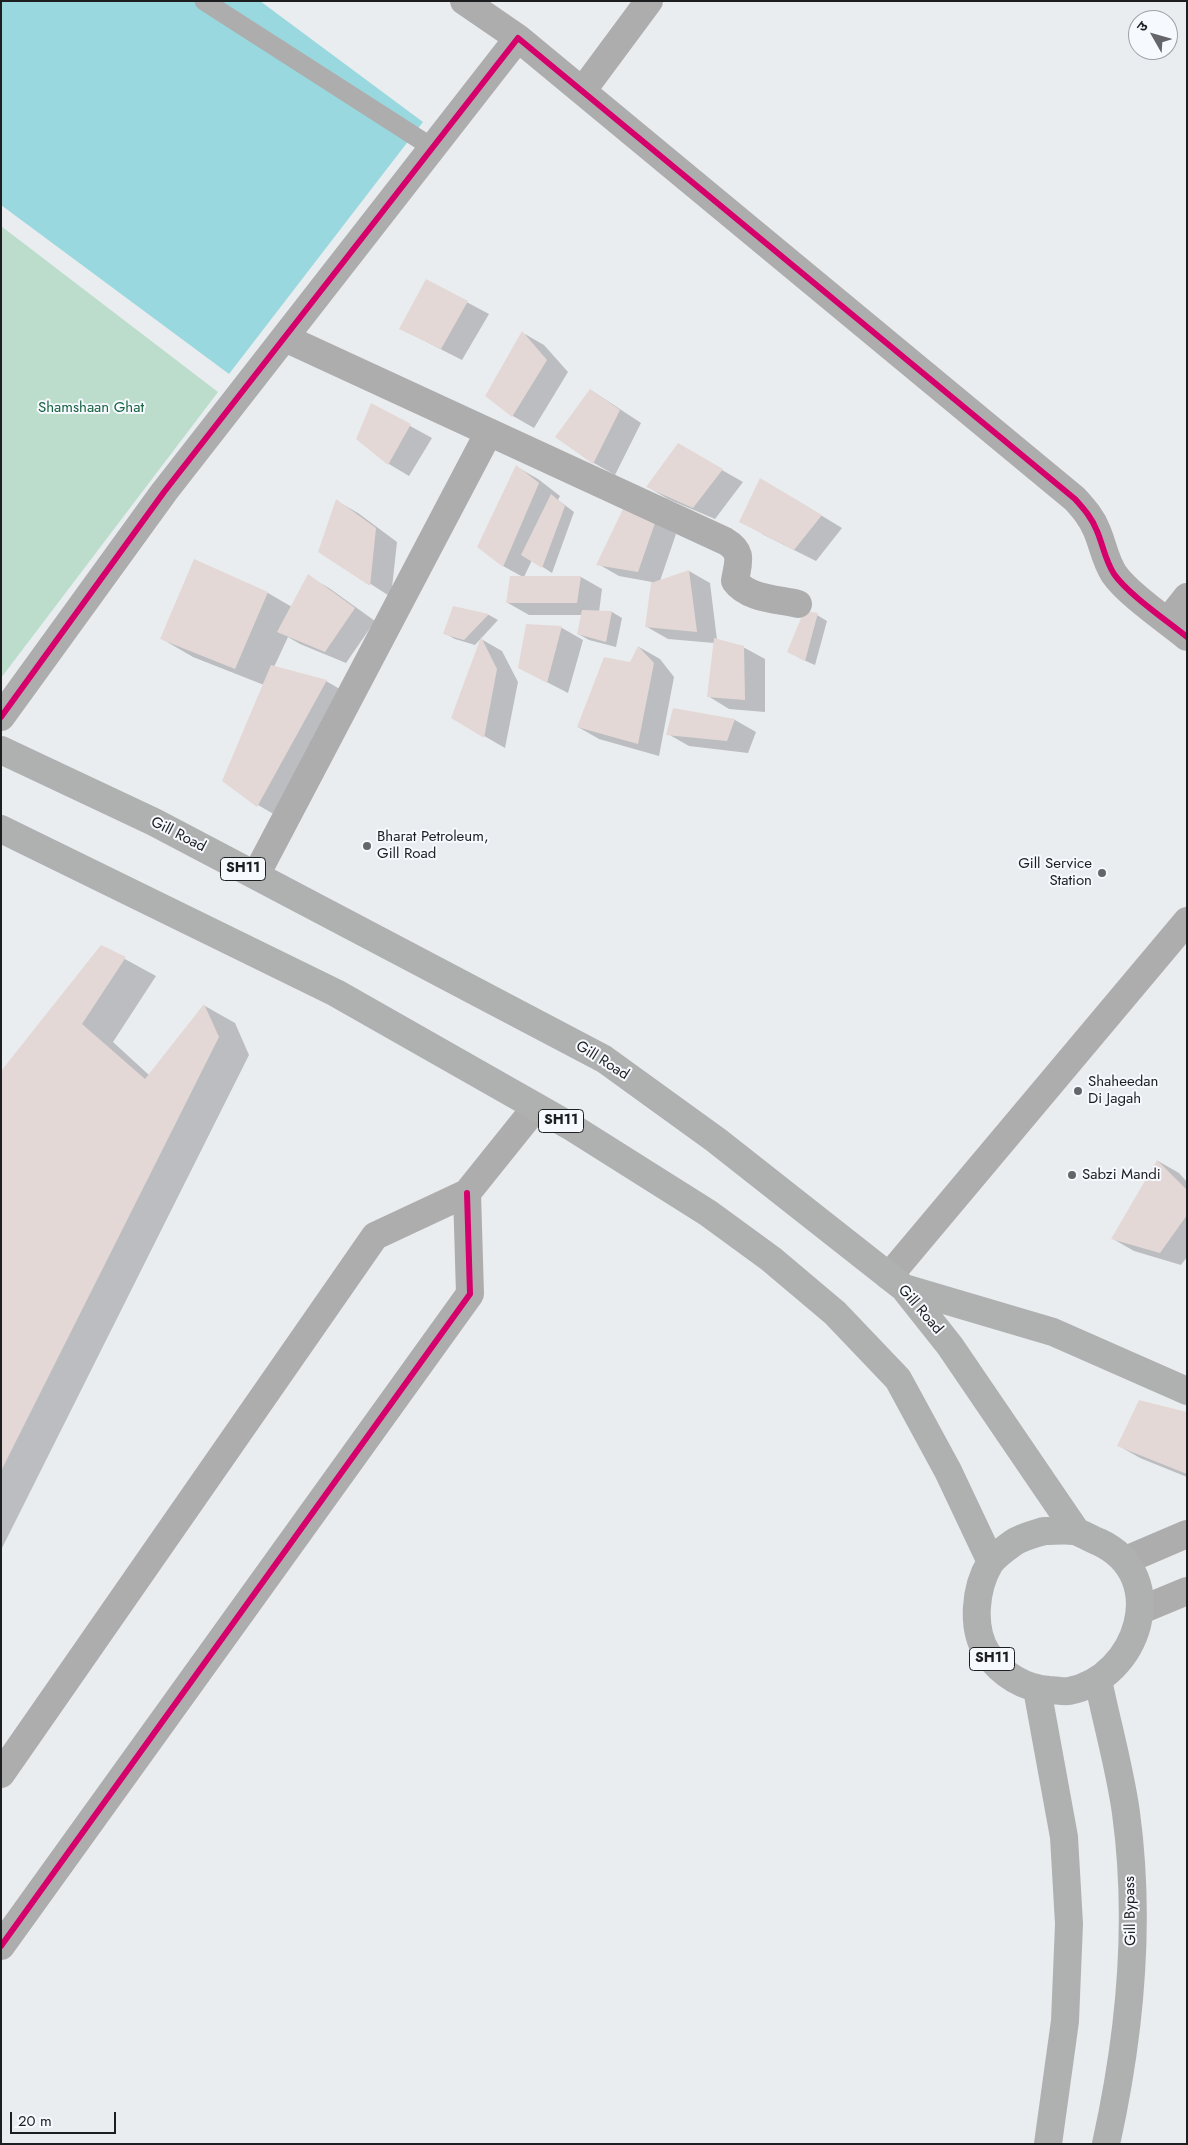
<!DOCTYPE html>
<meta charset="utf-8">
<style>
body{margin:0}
#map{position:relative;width:1188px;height:2145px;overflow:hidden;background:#eaedf0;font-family:Jost,"Noto Sans Devanagari",sans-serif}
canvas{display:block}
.frame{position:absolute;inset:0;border:2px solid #1c1e20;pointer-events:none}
.north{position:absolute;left:1128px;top:10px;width:50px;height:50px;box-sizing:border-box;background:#f6f9fe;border:1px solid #9fa1a5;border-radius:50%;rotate:308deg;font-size:14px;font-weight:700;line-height:20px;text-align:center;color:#1c1e20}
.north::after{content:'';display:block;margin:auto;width:18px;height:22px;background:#646669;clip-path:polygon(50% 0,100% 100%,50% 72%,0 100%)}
.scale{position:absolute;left:10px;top:2112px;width:106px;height:22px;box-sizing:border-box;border:2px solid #1c1e20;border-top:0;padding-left:6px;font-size:15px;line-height:18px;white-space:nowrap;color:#1c1e20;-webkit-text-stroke:4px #f6f9fe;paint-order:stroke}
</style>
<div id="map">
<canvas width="1188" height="2145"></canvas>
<div class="frame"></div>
<div class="north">उ</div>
<div class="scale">20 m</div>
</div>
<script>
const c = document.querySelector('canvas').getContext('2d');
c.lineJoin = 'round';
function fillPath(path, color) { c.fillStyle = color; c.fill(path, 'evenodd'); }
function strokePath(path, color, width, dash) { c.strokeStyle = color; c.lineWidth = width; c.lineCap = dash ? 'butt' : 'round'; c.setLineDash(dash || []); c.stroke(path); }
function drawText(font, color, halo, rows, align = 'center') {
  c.font = font + ' Jost,sans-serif'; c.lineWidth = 4; c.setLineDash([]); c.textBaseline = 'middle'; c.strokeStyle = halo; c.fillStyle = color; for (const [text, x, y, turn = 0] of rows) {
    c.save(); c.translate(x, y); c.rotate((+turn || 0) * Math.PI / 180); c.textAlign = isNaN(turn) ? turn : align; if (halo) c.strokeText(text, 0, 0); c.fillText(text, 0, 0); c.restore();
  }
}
fillPath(new Path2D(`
 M1,226L218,392L1,678Z`), '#bdddcc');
fillPath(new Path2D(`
 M1,1H260L423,122L229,374L1,205Z`), '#99d8de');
fillPath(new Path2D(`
 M427,281L489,314L462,360L401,329Z
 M523,333L544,345L568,372L534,428L513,416L487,395Z
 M591,390L641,423L615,475L594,463L557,436Z
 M372,405L432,438L409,476L389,464Z
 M678,445L743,482L715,519L668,499L648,487Z
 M517,467L538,479L560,496L558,500L574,512L552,573L532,560L524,577H581L602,589L599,612H612L622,618L616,647L589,640L578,634L582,615H529L508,603L523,577L503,566Z
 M781,491L842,528L816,561L762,534Z
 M337,501L358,513L397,542L391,597L319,551Z
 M655,522L676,534L660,581L689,571L710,583L717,640L743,647L765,659V712L729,709L708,696L714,643L668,639L647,627L652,582L619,576L598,564Z
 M195,560L268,593L292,607L308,576L329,588L375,621L346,663L300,644L288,637L274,667L326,681L357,699L289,823L258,805L264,685L193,657L162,639Z
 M454,607L489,615L498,620L475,645L455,639L444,633Z
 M817,615L827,621L815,665L799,658Z
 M527,626L562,628L583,640L568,693L541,679Z
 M481,639L502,651L518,682L505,748L453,718Z
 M639,647L660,659L674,677L659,756L599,739L578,727L631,663Z
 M674,710L735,720L756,732L748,753L689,746L668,734Z
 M101,946L156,976L113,1042L149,1075L205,1006L235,1023L249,1055L1,1550V1073Z
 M1158,1161L1179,1173L1187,1182V1257L1181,1265L1134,1251L1113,1239Z
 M1187,1414V1477L1140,1458L1119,1446Z`), '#0003');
fillPath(new Path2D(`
 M426,279L468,301L441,349L399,329Z
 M522,331L547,360L512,417L485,396Z
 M590,389L620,410L593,464L555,437Z
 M371,403L411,424L388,465L356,439Z
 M678,443L723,469L693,508L646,487Z
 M516,465L539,483L503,567L477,547Z
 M760,478L822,515L794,550L739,522Z
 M551,494L565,506L542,568L521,555Z
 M336,499L376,528L370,586L318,552Z
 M623,509L656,520L638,572L596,565Z
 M194,559L268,592L235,669L160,639Z
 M689,570L697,632L645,627L651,583Z
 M308,574L355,608L325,652L277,632Z
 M510,576H581L577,603H506Z
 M453,606L489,614L464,640L443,634Z
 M582,610L612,611L606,642L577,634Z
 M804,611L818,613L805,661L787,652Z
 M526,624L562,626L547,683L518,668Z
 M481,637L497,669L484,738L451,718Z
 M714,638L744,646L745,700L707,697Z
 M638,646L654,663L638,744L577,727L604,657L630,662Z
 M271,665L327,680L257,807L222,781Z
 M673,708L735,719L727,741L666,735Z
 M101,945L126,957L82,1024L145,1079L204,1004L219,1037L1,1471V1071Z
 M1157,1160L1187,1190V1215L1160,1253L1111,1239Z
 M1139,1400L1187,1412V1474L1117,1446Z`), '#e4d8d6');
strokePath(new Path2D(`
 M204,1L433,148`), '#aeadae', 19);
strokePath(new Path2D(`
 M464,1L518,38
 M583,90L649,1
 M285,338L725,541C744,552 738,562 735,581C748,599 778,599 798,604
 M1168,621L1187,597
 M1,717L164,492L518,38L1075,499C1084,509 1092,518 1097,531C1103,545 1105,560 1114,574C1128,594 1166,620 1187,637
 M256,875L489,432
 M889,1276L1187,921`), '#aeadae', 28);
strokePath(new Path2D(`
 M1126,1560L1187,1534
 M1141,1610L1187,1591
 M1,1774L375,1236L467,1193L536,1107
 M1,1946L470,1294L467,1193`), '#aeadae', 28);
strokePath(new Path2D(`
 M1,750L154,822L604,1059L716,1140L904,1288L950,1346L1076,1531
 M1,829L336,993L570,1126L708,1213L771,1259L835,1313L898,1379L948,1471L991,1562
 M904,1288L1053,1332L1187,1391
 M1044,1531C1054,1531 1065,1530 1074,1531C1082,1533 1091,1539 1099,1542C1172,1576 1138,1678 1069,1691C1063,1692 1056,1690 1050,1690C1025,1689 1001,1674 987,1653C971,1628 975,1588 990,1563C995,1556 1006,1548 1013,1543C1021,1537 1034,1534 1044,1531Z
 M1098,1680C1107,1724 1120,1769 1126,1813C1141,1923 1130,2036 1106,2144
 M1037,1689L1064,1837L1069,1924L1065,2021L1048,2144`), '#afb1b1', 28);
strokePath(new Path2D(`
 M1,717L164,492L518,38L1075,499C1084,509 1092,518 1097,531C1103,545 1105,560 1114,574C1128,594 1166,620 1187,637
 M1,1946L470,1294L467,1193`), '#d6006c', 6);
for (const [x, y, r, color] of [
 [367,846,5,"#646669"],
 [1102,873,5,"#646669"],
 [1078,1091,5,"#646669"],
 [1072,1175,5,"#646669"]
]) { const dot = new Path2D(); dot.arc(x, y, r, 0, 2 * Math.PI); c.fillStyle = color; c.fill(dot); strokePath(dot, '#f6f9fe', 2); }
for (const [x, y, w] of [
 [243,869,45],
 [561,1121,45],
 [992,1659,45]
]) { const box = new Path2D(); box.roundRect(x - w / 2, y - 11.5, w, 23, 4); c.fillStyle = '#f6f9fe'; c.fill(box); strokePath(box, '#1c1e20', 1); }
drawText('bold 14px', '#1c1e20', null, [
 ["SH11",243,869],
 ["SH11",561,1121],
 ["SH11",992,1659]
]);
drawText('15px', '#196441', '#f6f9fe', [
 ["Shamshaan Ghat",91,408]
]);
drawText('15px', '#1c1e20', '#f6f9fe', [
 ["Gill Road",178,835,27],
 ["Gill Road",602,1061,32],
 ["Gill Road",920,1310,49],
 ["Gill Bypass",1131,1911,-91]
]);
drawText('15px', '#1c1e20', '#f6f9fe', [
 ["Bharat Petroleum,",377,837],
 ["Gill Road",377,854],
 ["Gill Service",1092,864,"right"],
 ["Station",1092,881,"right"],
 ["Shaheedan",1088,1082],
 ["Di Jagah",1088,1099],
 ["Sabzi Mandi",1082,1175]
], 'left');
</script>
